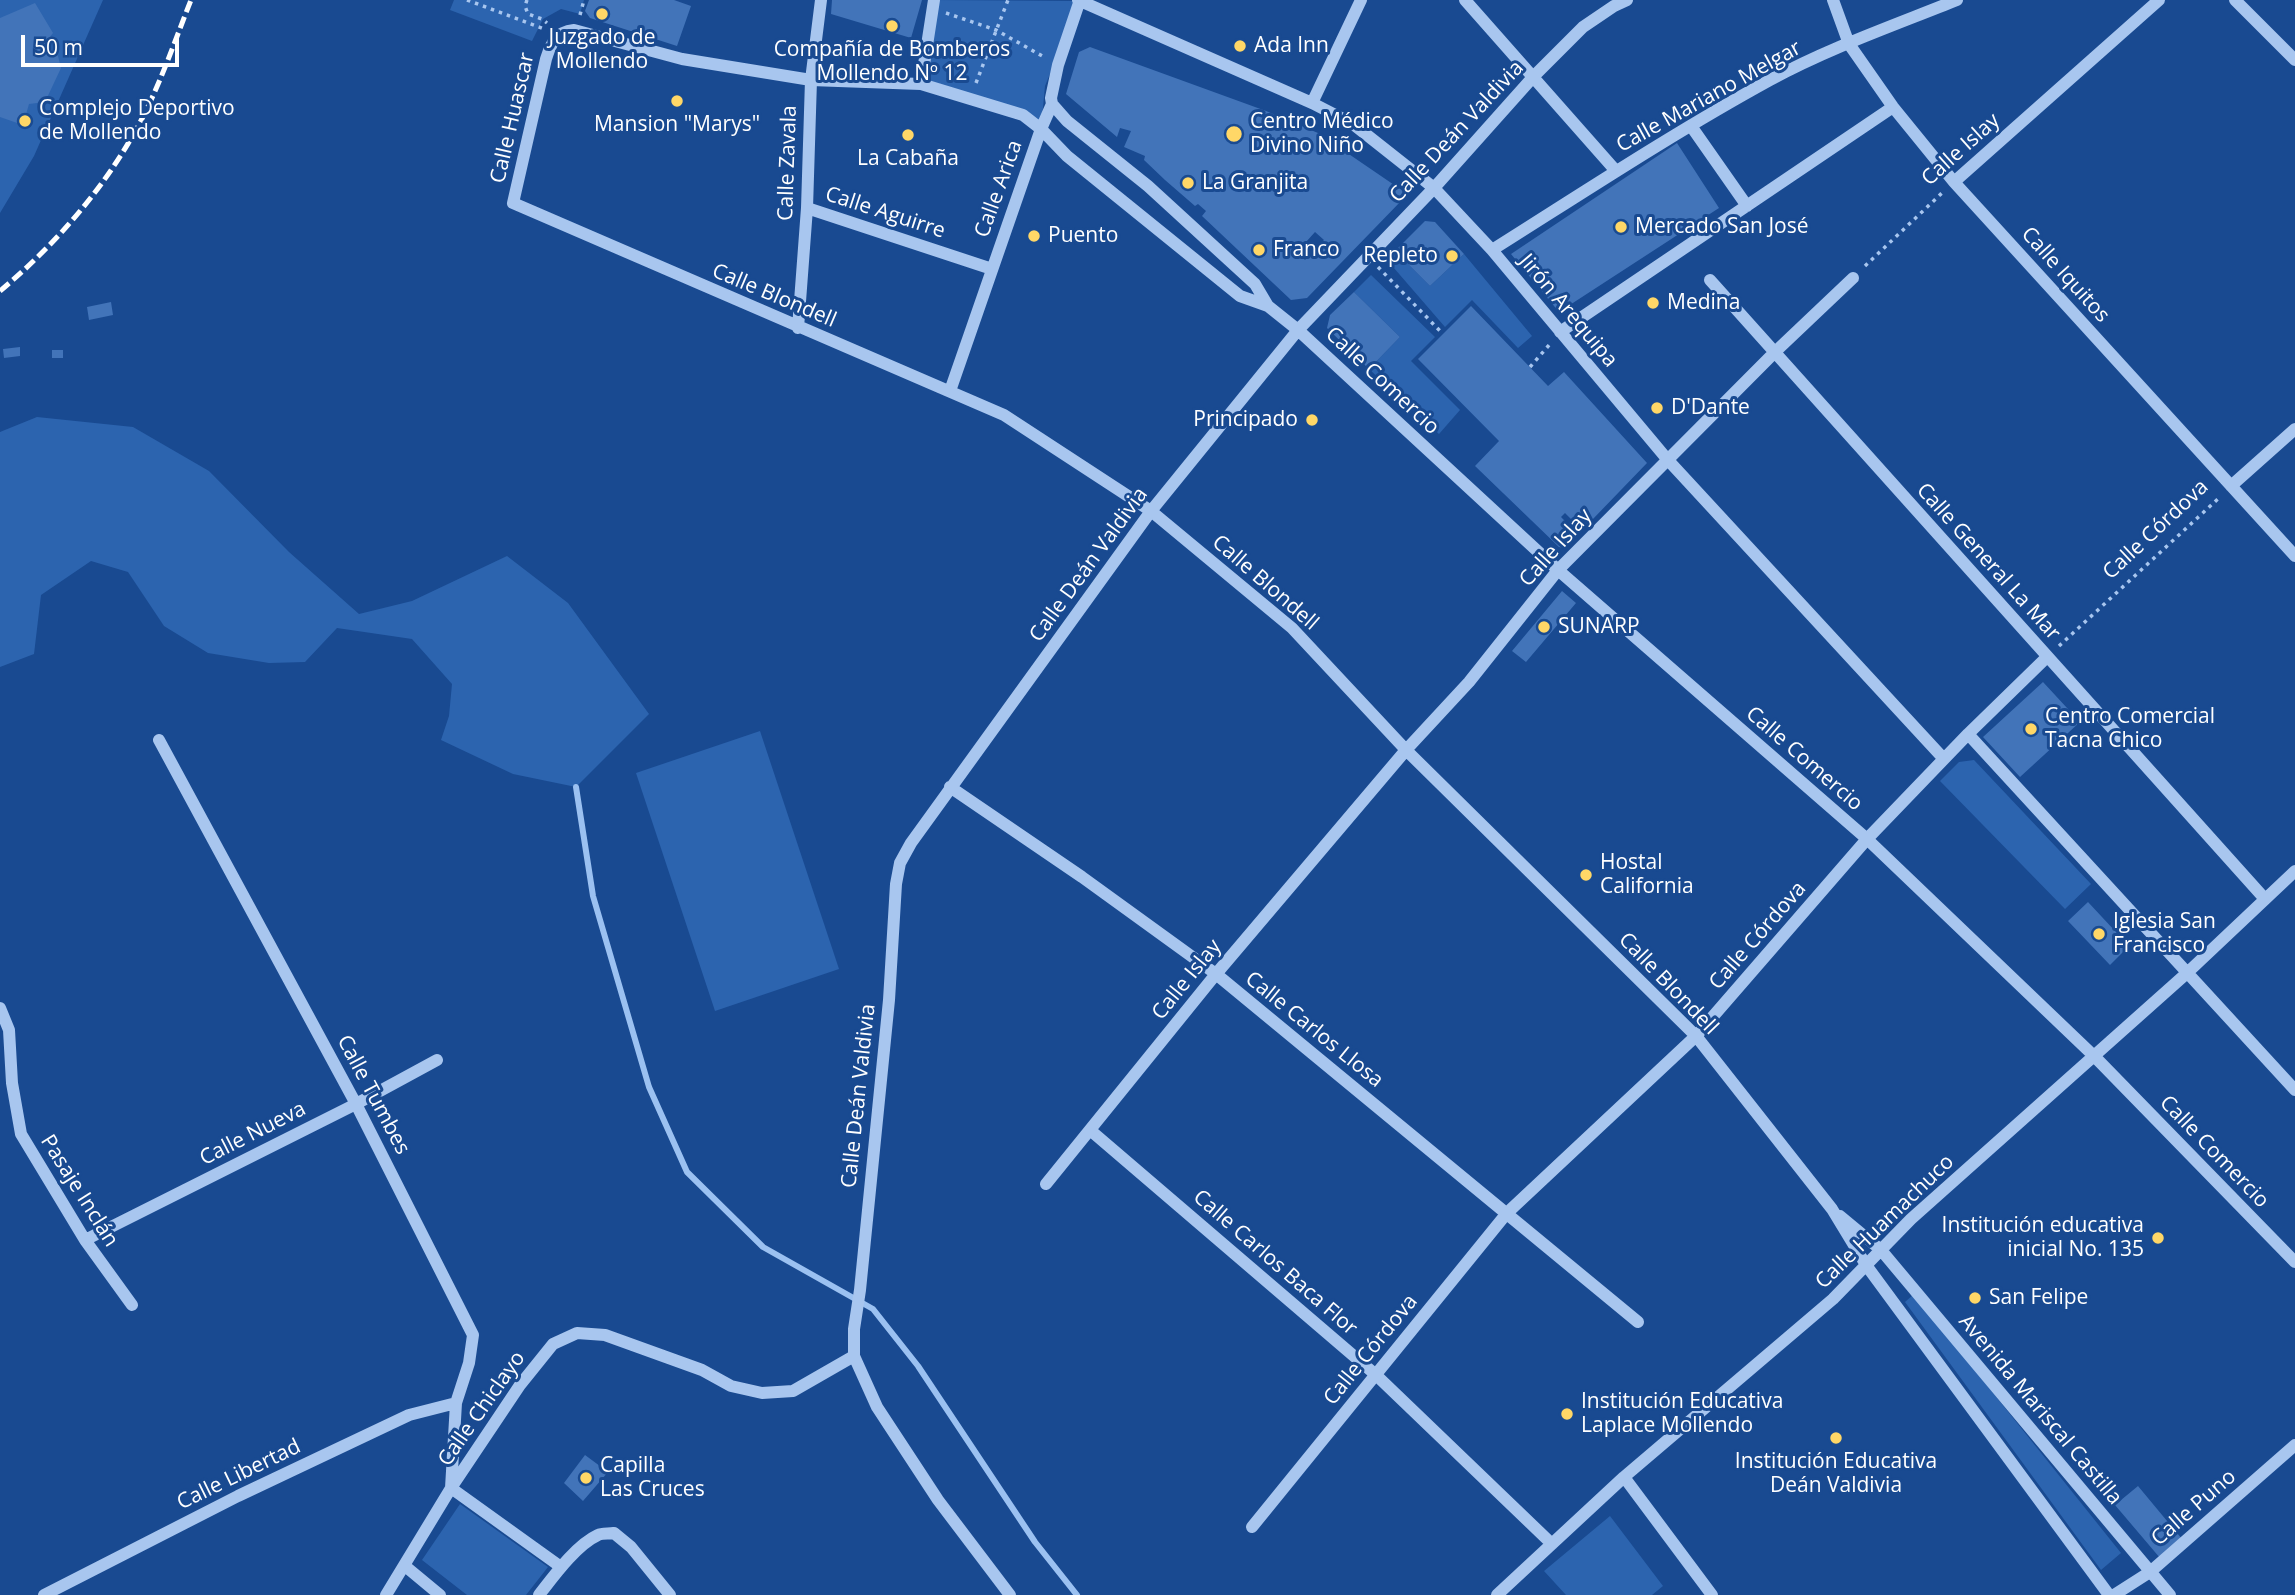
<!DOCTYPE html>
<meta charset="utf-8">
<style>
body{margin:0}
#map{position:relative;width:2295px;height:1595px;overflow:hidden;background:#194a91;font-family:"Open Sans",sans-serif}
canvas{display:block}
.scale{position:absolute;left:21px;top:35px;width:158px;height:32px;box-sizing:border-box;border:4px solid #fff;border-top:0;padding-left:9px;font-size:21px;line-height:24px;white-space:nowrap;color:#fff;-webkit-text-stroke:5px #194a91;paint-order:stroke}
</style>
<div id="map">
<canvas width="2295" height="1595"></canvas>
<div class="scale">50 m</div>
</div>
<script>
const c = document.querySelector('canvas').getContext('2d');
c.lineJoin = 'round';
function fillPath(path, color) { c.fillStyle = color; c.fill(path, 'evenodd'); }
function strokePath(path, color, width, dash) { c.strokeStyle = color; c.lineWidth = width; c.lineCap = dash ? 'butt' : 'round'; c.setLineDash(dash || []); c.stroke(path); }
function drawText(font, color, halo, rows, align = 'center') {
  c.font = font + ' "Open Sans",sans-serif'; c.lineWidth = 6; c.setLineDash([]); c.textBaseline = 'middle'; c.strokeStyle = halo; c.fillStyle = color; for (const [text, x, y, turn = 0] of rows) {
    c.save(); c.translate(x, y); c.rotate((+turn || 0) * Math.PI / 180); c.textAlign = isNaN(turn) ? turn : align; if (halo) c.strokeText(text, 0, 0); c.fillText(text, 0, 0); c.restore();
  }
}
fillPath(new Path2D(`
 M0,0H103L34,156L0,213Z
 M454,0H584L580,14L561,9L543,19L532,41L450,10Z
 M934,0L1080,1L1045,86L1041,129L1023,115L921,84Z
 M1395,251L1430,286L1464,254L1532,336L1518,348L1472,300L1445,327L1387,260Z
 M1371,275L1435,337L1411,361L1460,410L1439,434L1369,369L1400,337L1354,292Z
 M37,417L133,427L209,471L289,552L359,614L412,601L507,556L568,603L649,714L576,787L513,774L441,740L449,716L452,684L412,639L337,628L305,662L269,663L208,653L164,626L128,572L91,561L41,595L34,654L0,667V432Z
 M760,731L839,969L715,1011L636,773Z
 M1974,760L2091,884L2065,909L1940,781L1959,762Z
 M1914,1294L2121,1553L2101,1570L1905,1302Z
 M460,1504L548,1567L526,1595H467L422,1560Z
 M1610,1516L1663,1586L1652,1595H1566L1544,1571Z`), '#2c64af');
strokePath(new Path2D(`
 M576,787L593,896L649,1087L687,1172L763,1247L873,1309L918,1366L1035,1542L1077,1595`), '#9bc1f1', 6);
fillPath(new Path2D(`
 M589,0H674L691,6L677,46L590,18L585,11Z
 M832,0H922L911,38L831,14Z
 M35,3L53,33L45,43L58,56L61,68L45,102L29,104L23,125L0,117V18Z
 M1090,47L1266,111L1318,133L1403,191V199L1307,298L1291,300L1202,216L1206,211L1198,204L1195,206L1165,180L1144,160L1145,156L1124,147L1131,131L1120,128L1117,137L1066,94L1079,52ZM1315,232L1324,240L1305,260L1297,252Z
 M1677,143L1719,208L1559,312L1511,254Z
 M1425,221L1435,222L1464,254L1430,286L1395,251Z
 M1354,292L1400,337L1369,369L1327,328L1330,315Z
 M111,302L113,315L89,320L87,307Z
 M1471,306L1548,386L1564,372L1647,463L1565,548L1559,547L1475,466L1499,441L1418,359ZM1565,513L1576,524L1572,528L1561,517Z
 M20,347V356L4,358L3,349Z
 M52,350H63V358H52Z
 M1562,591L1576,603L1526,662L1512,651Z
 M2043,682L2080,722L2020,777L1983,737Z
 M2088,902L2129,946L2110,965L2068,921Z
 M585,1455L608,1472L583,1501L564,1483Z
 M2138,1486L2182,1539L2160,1558L2115,1505Z`), '#4274b9');
strokePath(new Path2D(`
 M467,0L544,29
 M527,0L525,6L528,14L542,19L547,23
 M946,13L996,30L1044,57
 M580,15L584,0
 M976,83L1008,0
 M1865,266L1943,192
 M1378,267L1443,334
 M1530,367L1550,344
 M2059,646L2220,497`), '#a8c6ef', 3.5, [3.5, 5]);
strokePath(new Path2D(`
 M1078,0L1312,103L1353,124L1434,188L1492,250L1667,459L1944,759
 M1465,0L1616,171
 M1833,0L1849,44L1893,107L1954,182L2295,556
 M2235,0L2295,60
 M921,84L934,0
 M1312,103L1361,0
 M1052,104L1067,121L1148,186L1255,284L1268,306
 M1691,126L1747,206
 M1954,182L2159,0
 M807,208L992,269
 M1492,250C1584,192 1675,132 1770,80C1829,48 1895,25 1957,0
 M1710,280L2265,899
 M798,328L807,208L811,80L821,0
 M1560,332L1893,107
 M950,391L1041,129L1052,104L1051,98L1058,65L1080,0
 M2231,486L2295,429
 M1968,734L2295,1090
 M159,740L356,1104L473,1335L469,1363L456,1403L451,1488
 M950,787L1082,877L1216,974L1638,1322
 M0,1008L9,1030L12,1083L21,1134L85,1240L132,1305
 M1090,1130L1376,1375L1552,1544
 M1046,1184L1216,974L1406,750L1469,682L1558,570L1775,352L1853,278
 M1840,1216L1881,1250L2170,1595
 M85,1240L356,1104L437,1060
 M1624,1477L1712,1595
 M451,1488L561,1567
 M1252,1527L1507,1213L1696,1036L1867,839L1968,734L2047,657
 M405,1566L440,1595
 M44,1595L238,1496L409,1415L456,1403
 M386,1595L451,1488L520,1385L553,1344L577,1333L605,1335L702,1370L731,1386L762,1393L793,1391L854,1356
 M539,1595C553,1577 576,1545 598,1535C602,1533 609,1534 614,1533L631,1547L670,1595
 M1010,1595L938,1500L877,1407L854,1356V1329L860,1290L889,1000L896,884L900,863L911,843L1151,511L1298,330L1434,188L1534,76L1583,27L1614,6L1627,0
 M1497,1595L1624,1477L1833,1299L1911,1219L2187,973L2295,871
 M2109,1595L1866,1265L1832,1209L1696,1036L1406,750L1292,628L1151,511L1004,415L513,203L546,59C551,43 556,32 574,30L682,59L811,80L921,84L1023,115L1041,129L1067,156L1240,296L1268,306L1298,330L1558,570L1867,839L2095,1057L2295,1262
 M2114,1595L2150,1572L2295,1445`), '#a8c6ef', 12);
strokePath(new Path2D(`
 M0,291C54,246 103,190 137,128C159,88 174,43 191,0`), '#fff', 5, [12, 5]);
for (const [x, y, r, color] of [
 [602,14,7,"#ffd767"],
 [892,26,7,"#ffd767"],
 [1240,46,7,"#ffd767"],
 [677,101,7,"#ffd767"],
 [25,121,7,"#ffd767"],
 [1234,134,9,"#ffd767"],
 [908,135,7,"#ffd767"],
 [1188,183,7,"#ffd767"],
 [1621,227,7,"#ffd767"],
 [1034,236,7,"#ffd767"],
 [1259,250,7,"#ffd767"],
 [1452,256,7,"#ffd767"],
 [1653,303,7,"#ffd767"],
 [1657,408,7,"#ffd767"],
 [1312,420,7,"#ffd767"],
 [1544,627,7,"#ffd767"],
 [2031,729,7,"#ffd767"],
 [1586,875,7,"#ffd767"],
 [2099,934,7,"#ffd767"],
 [2158,1238,7,"#ffd767"],
 [1975,1298,7,"#ffd767"],
 [1567,1414,7,"#ffd767"],
 [1836,1438,7,"#ffd767"],
 [586,1478,7,"#ffd767"]
]) { const dot = new Path2D(); dot.arc(x, y, r, 0, 2 * Math.PI); c.fillStyle = color; c.fill(dot); strokePath(dot, '#194a91', 2.5); }
drawText('21px', '#fff', '#194a91', [
 ["Juzgado de",602,38,"center"],
 ["Mollendo",602,62,"center"],
 ["Ada Inn",1254,46],
 ["Compañía de Bomberos",892,50,"center"],
 ["Mollendo Nº 12",892,74,"center"],
 ["Complejo Deportivo",39,109],
 ["de Mollendo",39,133],
 ["Centro Médico",1250,122],
 ["Divino Niño",1250,146],
 ["Mansion \"Marys\"",677,125,"center"],
 ["La Cabaña",908,159,"center"],
 ["La Granjita",1202,183],
 ["Mercado San José",1635,227],
 ["Puento",1048,236],
 ["Franco",1273,250],
 ["Repleto",1438,256,"right"],
 ["Medina",1667,303],
 ["D'Dante",1671,408],
 ["Principado",1298,420,"right"],
 ["SUNARP",1558,627],
 ["Centro Comercial",2045,717],
 ["Tacna Chico",2045,741],
 ["Hostal",1600,863],
 ["California",1600,887],
 ["Iglesia San",2113,922],
 ["Francisco",2113,946],
 ["Institución educativa",2144,1226,"right"],
 ["inicial No. 135",2144,1250,"right"],
 ["San Felipe",1989,1298],
 ["Institución Educativa",1581,1402],
 ["Laplace Mollendo",1581,1426],
 ["Institución Educativa",1836,1462,"center"],
 ["Deán Valdivia",1836,1486,"center"],
 ["Capilla",600,1466],
 ["Las Cruces",600,1490]
], 'left');
drawText('21px', '#fff', '#194a91', [
 ["Calle Mariano Melgar",1709,97,-29],
 ["Calle Huascar",513,118,-77],
 ["Calle Deán Valdivia",1457,132,-47],
 ["Calle Islay",1961,150,-42],
 ["Calle Zavala",788,163,-88],
 ["Calle Arica",999,189,-70],
 ["Calle Aguirre",885,213,18],
 ["Calle Iquitos",2065,275,48],
 ["Calle Blondell",774,296,23],
 ["Jirón Arequipa",1568,311,50],
 ["Calle Comercio",1382,381,43],
 ["Calle Córdova",2156,530,-43],
 ["Calle Islay",1556,548,-48],
 ["Calle General La Mar",1988,562,48],
 ["Calle Deán Valdivia",1089,565,-54],
 ["Calle Blondell",1265,583,41],
 ["Calle Comercio",1804,759,41],
 ["Calle Córdova",1758,936,-49],
 ["Calle Islay",1187,980,-51],
 ["Calle Blondell",1668,984,46],
 ["Calle Carlos Llosa",1314,1030,39],
 ["Calle Tumbes",373,1095,62],
 ["Calle Deán Valdivia",859,1096,-84],
 ["Calle Nueva",253,1134,-27],
 ["Calle Comercio",2214,1152,46],
 ["Pasaje Inclán",79,1191,58],
 ["Calle Huamachuco",1885,1222,-44],
 ["Calle Carlos Baca Flor",1275,1263,41],
 ["Calle Córdova",1371,1350,-51],
 ["Calle Chiclayo",482,1409,-55],
 ["Avenida Mariscal Castilla",2040,1410,50],
 ["Calle Libertad",239,1475,-26],
 ["Calle Puno",2194,1508,-41]
]);
</script>
